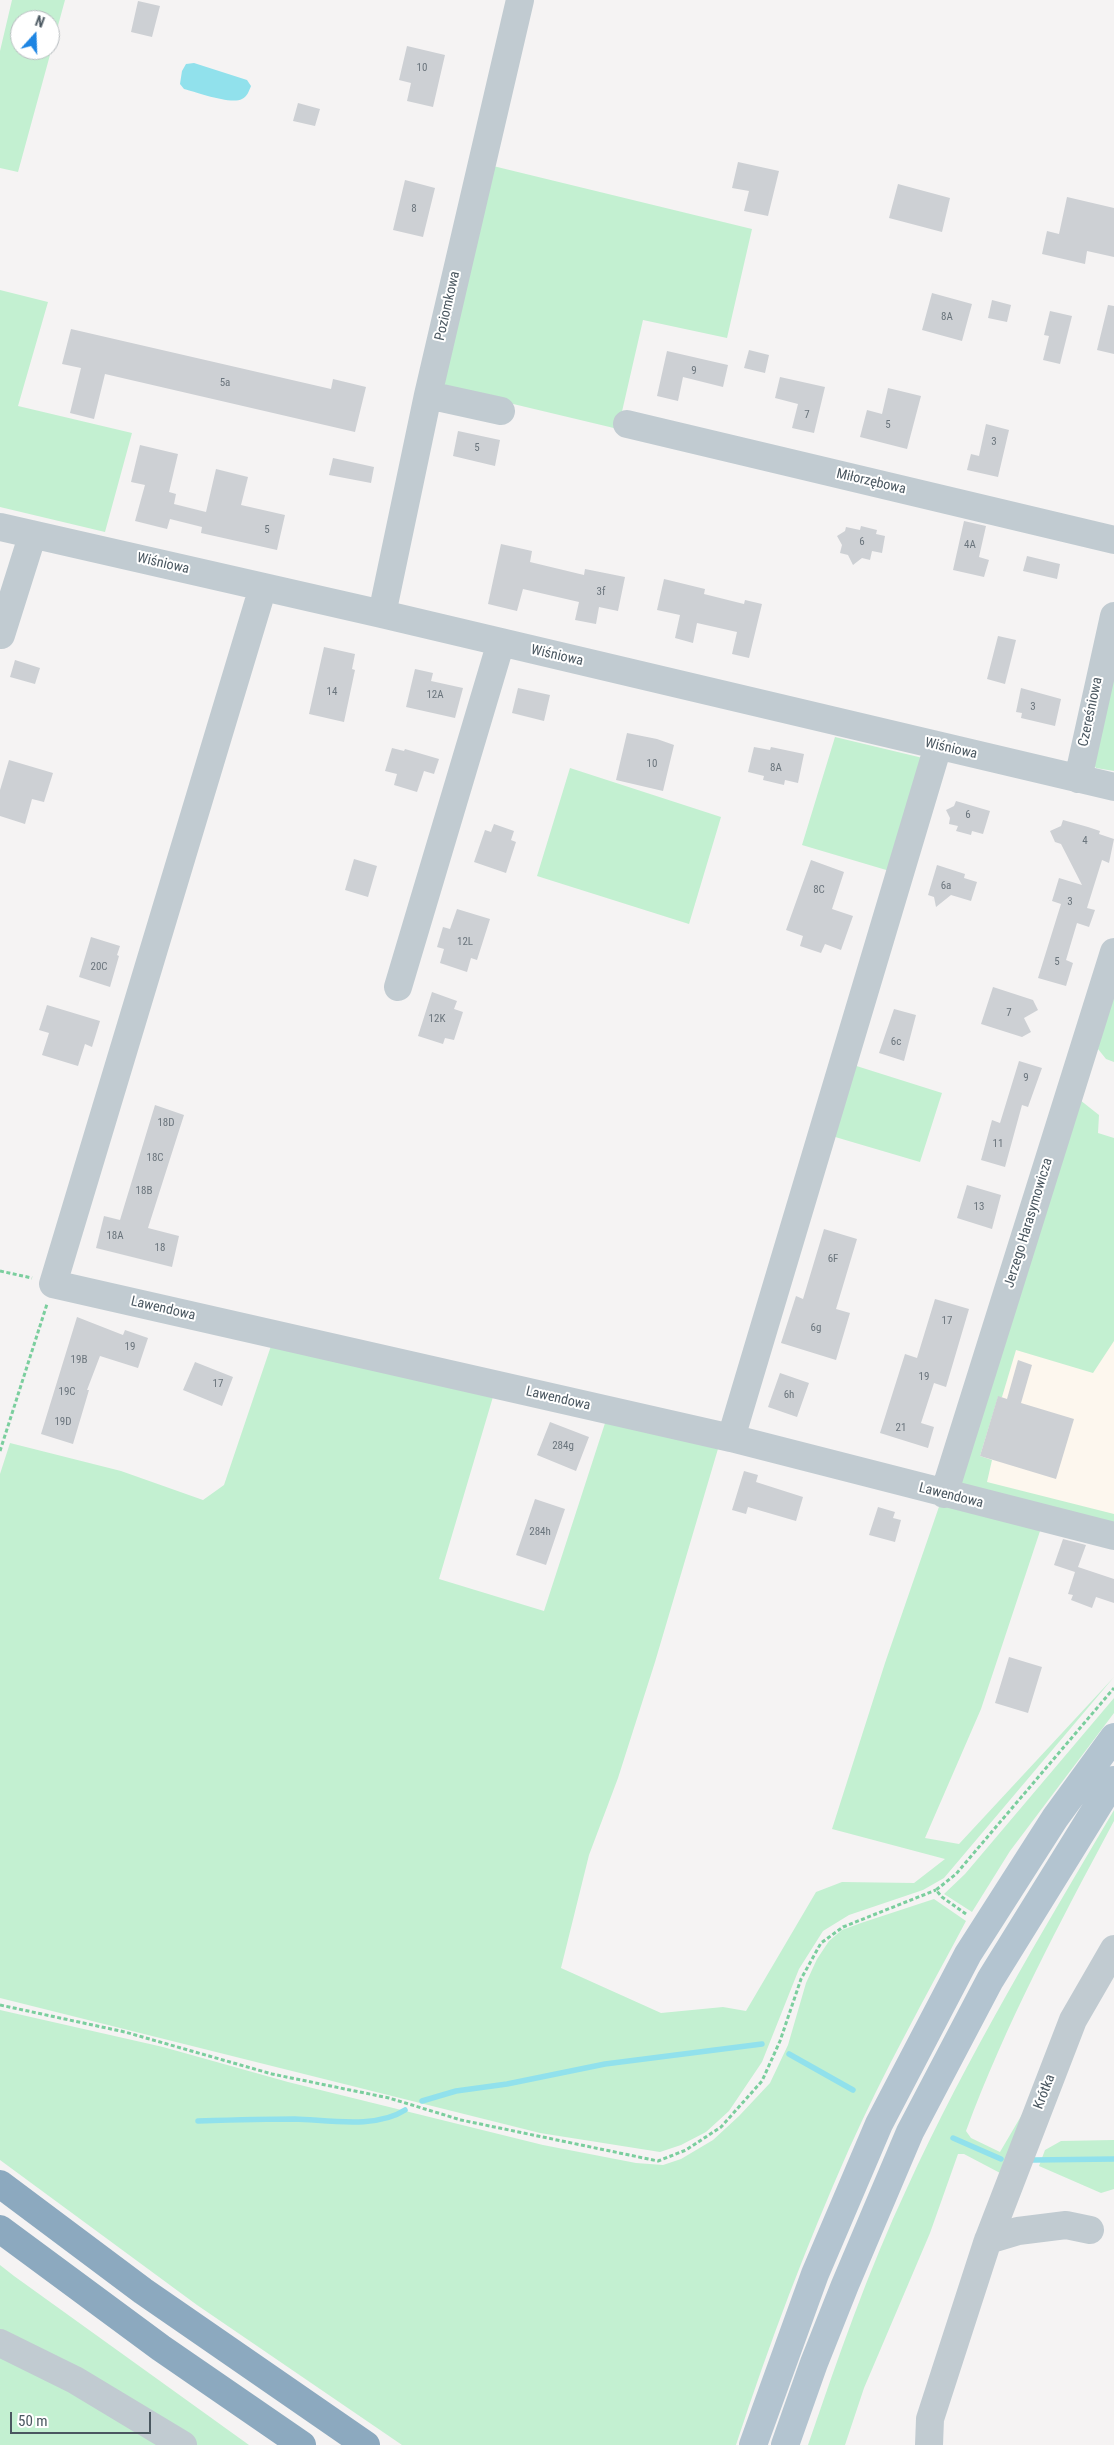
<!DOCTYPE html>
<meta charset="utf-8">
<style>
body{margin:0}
#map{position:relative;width:1114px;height:2445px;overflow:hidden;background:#f5f3f3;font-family:"Roboto Condensed",sans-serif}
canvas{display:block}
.north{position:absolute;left:10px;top:10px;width:50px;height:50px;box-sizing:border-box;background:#fff;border:1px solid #b7bcbf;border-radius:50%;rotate:20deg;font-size:14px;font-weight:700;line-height:20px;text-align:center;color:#4a5760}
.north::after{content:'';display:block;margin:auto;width:18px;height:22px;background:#1e85e3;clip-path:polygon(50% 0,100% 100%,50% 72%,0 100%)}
.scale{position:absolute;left:10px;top:2412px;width:141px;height:22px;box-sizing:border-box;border:2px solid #4a5760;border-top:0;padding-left:6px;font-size:15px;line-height:18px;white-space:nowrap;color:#4a5760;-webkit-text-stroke:4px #fff;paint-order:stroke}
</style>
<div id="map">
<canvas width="1114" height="2445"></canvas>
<div class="north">N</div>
<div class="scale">50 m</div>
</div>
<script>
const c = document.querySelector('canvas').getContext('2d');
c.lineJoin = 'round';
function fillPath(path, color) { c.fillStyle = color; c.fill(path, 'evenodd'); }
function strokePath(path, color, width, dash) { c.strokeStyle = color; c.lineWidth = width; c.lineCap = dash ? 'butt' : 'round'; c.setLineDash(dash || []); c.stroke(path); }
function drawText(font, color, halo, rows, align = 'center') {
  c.font = font + ' "Roboto Condensed",sans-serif'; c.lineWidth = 4; c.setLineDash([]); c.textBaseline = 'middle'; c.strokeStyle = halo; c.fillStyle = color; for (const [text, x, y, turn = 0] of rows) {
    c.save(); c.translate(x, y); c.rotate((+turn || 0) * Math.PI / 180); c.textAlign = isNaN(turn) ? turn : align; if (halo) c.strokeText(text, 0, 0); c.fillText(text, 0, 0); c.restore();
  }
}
fillPath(new Path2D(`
 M1114,1258V1527L956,1491L998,1334Z`), '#fdf7ee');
fillPath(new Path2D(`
 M12,0H65L18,172L0,168V51ZM20,20H50V50H20Z
 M489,165L752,229L727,338L643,320L618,429L442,387Z
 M0,290L48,302L18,406L132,433L105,532L0,507Z
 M1114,668V771L1096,768L1092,762Z
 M835,737L927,759L893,872L802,845Z
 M570,768L721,817L689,924L537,876Z
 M1114,975V1062L1106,1059L1098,1049Z
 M847,1063L942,1093L920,1162L825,1134Z
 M1080,1100L1099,1115L1098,1133L1114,1138V1341L1093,1373L1016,1350L1002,1397H998L980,1456L992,1460L987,1482L1114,1514V1527L956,1491Z
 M273,1340L495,1390L439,1579L544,1611L607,1417L720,1442L655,1662L618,1778L589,1855L561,1968L661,2013L723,2007L746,2011L816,1892L842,1882L914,1883L945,1859L832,1829L885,1663L942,1498L1043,1522L981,1709L925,1838L959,1844L1114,1677L944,1878L923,1890L849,1915L823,1931L799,1969L762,2062L729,2111L706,2132L681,2145L660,2152L540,2133L0,1998V1474L10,1443L121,1471L203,1500L224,1485Z
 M1114,1698V1713L1010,1851L972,1912L944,1894L965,1874Z
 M1114,1810V1821C1060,1922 1006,2023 966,2131L971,2138L1000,2152L1027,2106L1002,2174L964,2154H958L930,2233L864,2388L845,2445H808C838,2358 868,2271 907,2188C967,2057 1041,1934 1114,1810Z
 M934,1899L966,1921C926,1996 884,2071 849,2149C806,2246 769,2344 736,2445H402L197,2305L0,2160V2010L163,2047L288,2082L543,2145L636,2163L663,2165L681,2159L713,2140L739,2116L770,2083L788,2045L806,1983L817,1959L829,1941L842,1930L861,1923Z
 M1114,2140V2189L1101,2193L1039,2166L1045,2150L1061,2141Z
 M0,2265L14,2276L249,2445H196L0,2334Z
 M0,2349L172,2445H0Z`), '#c3f0d1');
fillPath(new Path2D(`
 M194,63L247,80L251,86C249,91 247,97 242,99C231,105 196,92 184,89L180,84L182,71L186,64Z`), '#91e1ec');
strokePath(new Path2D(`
 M789,2054L853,2090
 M422,2101L456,2091L507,2084L605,2064L762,2044
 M198,2121C230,2120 263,2119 295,2119C328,2120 376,2129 405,2110
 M953,2138L1001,2159
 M1033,2160L1114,2159`), '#91e1ec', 5.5);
fillPath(new Path2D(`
 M138,1L160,6L152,37L131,32Z
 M407,46L445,55L433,107L407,101L411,83L399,80Z
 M298,103L320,109L315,126L293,121Z
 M738,162L779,171L768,216L744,211L749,191L732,188Z
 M405,180L435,188L423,237L393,230Z
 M898,184L950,198L942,232L889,218Z
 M1067,197L1114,208V257L1087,251L1085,264L1042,254L1047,231L1059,234Z
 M932,293L972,304L962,341L922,330Z
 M992,300L1011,305L1007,322L988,318Z
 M1108,305L1114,306V354L1097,350Z
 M1050,311L1072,316L1060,364L1043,360L1049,336L1044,335Z
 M71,329L331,389L333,379L366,387L355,432L105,374L94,419L70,413L81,368L62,364Z
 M749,350L769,355L765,373L744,368Z
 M667,351L728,365L723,387L683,377L678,401L657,396Z
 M780,377L825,387L814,433L792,428L798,404L775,398Z
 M888,388L921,396L907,449L860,437L867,410L882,414Z
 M986,424L1009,430L998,477L967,470L971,454L979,456Z
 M458,431L500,440L495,466L453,456Z
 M140,445L178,454L169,492L176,494L174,504L206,512L216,469L248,477L241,505L285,515L277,550L201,533L202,527L170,519L167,529L135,521L145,485L131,482Z
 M333,458L374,467L371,483L329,475Z
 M964,521L986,526L979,557L989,560L984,577L953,570Z
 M861,526L877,530L876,534L885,536L882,553L872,551L870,560L862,558L853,565L848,555L840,553L842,545L837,536L845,531L846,527L860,530Z
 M501,544L532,551L530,562L584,575L585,569L625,577L618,611L599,607L596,624L575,620L579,602L523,589L517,611L488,604Z
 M1027,556L1060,564L1057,579L1023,571Z
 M664,579L705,589L704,594L744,604L745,600L762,604L749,658L732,654L737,632L697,623L693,643L675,638L680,615L657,610Z
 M998,636L1016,640L1005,684L987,679Z
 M324,647L355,654L352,669L355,670L344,722L309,714Z
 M15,660L40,668L35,684L10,677Z
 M415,669L433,673L431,681L463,688L455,718L406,707Z
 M518,688L550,695L544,721L512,713Z
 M1021,688L1061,699L1055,726L1021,718L1022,713L1016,712Z
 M627,733L657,739L674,745L663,791L616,780Z
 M754,747L770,750L771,747L804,754L798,783L785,780L784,785L763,780L764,776L748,772Z
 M392,748L404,751L405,749L439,759L434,774L424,771L417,792L394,785L397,774L385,771Z
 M9,760L53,773L44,802L32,799L25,824L0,816V790Z
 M956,801L990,811L983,834L972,831L971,835L956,831L958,826L949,824L950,818L946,810L954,806Z
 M1063,820L1088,827L1100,831L1099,834L1114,839L1109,863L1102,860L1087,908L1095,910L1089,927L1077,923L1066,960L1073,963L1066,986L1038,978L1061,904L1052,901L1059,878L1082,885L1061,844L1055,842L1050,831L1061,826Z
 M494,824L514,831L511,840L516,842L506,873L474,862L485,830L491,832Z
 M354,859L377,866L368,897L345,890Z
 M811,860L844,872L832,909L853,916L841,950L825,944L821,953L800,946L803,936L786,930Z
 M937,865L965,874L964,878L977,882L971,901L951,895L936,907L934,897L928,895Z
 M457,909L490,919L477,960L471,958L467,972L440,963L444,949L437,947L443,927L450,929Z
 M91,937L120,946L117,955L119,956L110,987L79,977Z
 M993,987L1033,1000L1038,1010L1024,1018L1031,1032L1022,1037L981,1024Z
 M432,992L457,1001L454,1009L463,1012L454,1040L445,1038L443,1044L418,1036Z
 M47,1005L100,1021L92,1047L85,1044L78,1066L42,1055L49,1033L39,1030Z
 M894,1009L916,1015L904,1061L879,1053Z
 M1019,1061L1042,1068L1028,1107L1022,1105L1005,1167L981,1160L992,1120L1000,1123Z
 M155,1105L184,1115L148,1228L179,1236L172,1267L96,1248L104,1216L120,1220Z
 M967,1185L1001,1195L992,1229L957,1218Z
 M824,1229L857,1239L836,1309L850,1313L836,1360L781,1343L796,1296L803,1299Z
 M935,1299L969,1309L946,1387L934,1383L921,1423L934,1427L928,1448L880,1433L905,1354L917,1358Z
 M77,1317L123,1335L125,1330L148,1338L138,1368L100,1356L87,1390H89L73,1444L41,1434Z
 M1018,1360L1032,1365L1021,1403L1074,1419L1056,1479L980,1456L998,1396L1007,1399Z
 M195,1362L233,1377L222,1406L183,1390Z
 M780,1373L809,1383L797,1417L768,1407Z
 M550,1422L589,1437L576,1471L537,1455Z
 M744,1471L758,1475L756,1482L803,1497L796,1521L748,1507L746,1514L732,1510Z
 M535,1499L565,1509L546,1565L516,1555Z
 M878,1507L895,1512L893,1518L901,1520L895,1542L869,1535Z
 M1063,1539L1086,1545L1078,1567L1114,1579V1603L1096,1597L1092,1608L1071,1600L1073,1595L1068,1594L1075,1572L1054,1565Z
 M1009,1657L1042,1667L1028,1713L995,1703Z`), '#cdd0d4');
strokePath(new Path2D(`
 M0,1271L32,1278
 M0,1451L47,1304
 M966,1914L942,1897L936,1890L956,1874L1114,1688
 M0,2005L125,2032L272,2074L389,2098L461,2120L658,2161L686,2150L721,2127L762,2081L780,2041L801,1979L821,1943L843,1927L936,1890`), '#7bce9e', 3, [4, 2.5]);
strokePath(new Path2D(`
 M428,395L501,411
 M627,424L1114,540
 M0,527L382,614L1114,787
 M263,587L53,1284L731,1438L1114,1536
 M382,614L428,395L520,0
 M1,635L30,543L31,534
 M1078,779L1114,616
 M398,987L501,642
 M731,1438L938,746
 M944,1494L1114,952
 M988,2240L1018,2231L1066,2225L1090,2230
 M0,2343L75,2380L183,2445
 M929,2445L930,2419L987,2243L1073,2020L1114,1949`), '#c1cbd1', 28);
strokePath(new Path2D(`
 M753,2445L815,2274L879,2124L968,1954L1055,1818L1114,1737
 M785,2445L814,2363L845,2285L910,2132L990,1980L1114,1780`), '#b3c4d0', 28);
strokePath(new Path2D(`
 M0,2184L143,2291L366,2445
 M0,2229L161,2348L302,2445`), '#8ca9bf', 28);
drawText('11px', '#6b757d', null, [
 ["10",422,68],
 ["8",414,209],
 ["8A",947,317],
 ["9",694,371],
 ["5a",225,383],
 ["7",807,415],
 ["5",888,425],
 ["3",994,442],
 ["5",477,448],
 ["5",267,530],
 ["6",862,542],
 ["4A",970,545],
 ["3f",601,592],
 ["14",332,692],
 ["12A",435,695],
 ["3",1033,707],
 ["10",652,764],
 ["8A",776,768],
 ["6",968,815],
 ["4",1085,841],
 ["6a",946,886],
 ["8C",819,890],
 ["3",1070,902],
 ["12L",465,942],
 ["5",1057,962],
 ["20C",99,967],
 ["7",1009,1013],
 ["12K",437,1019],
 ["6c",896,1042],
 ["9",1026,1078],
 ["18D",166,1123],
 ["11",998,1144],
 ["18C",155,1158],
 ["18B",144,1191],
 ["13",979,1207],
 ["18A",115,1236],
 ["18",160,1248],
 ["6F",833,1259],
 ["17",947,1321],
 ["6g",816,1328],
 ["19",130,1347],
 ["19B",79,1360],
 ["19",924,1377],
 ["17",218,1384],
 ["19C",67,1392],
 ["6h",789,1395],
 ["19D",63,1422],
 ["21",901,1428],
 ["284g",563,1446],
 ["284h",540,1532]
]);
drawText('14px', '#4a5760', '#fff', [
 ["Poziomkowa",448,306,-77],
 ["Miłorzębowa",871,482,13],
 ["Wiśniowa",163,564,13],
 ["Wiśniowa",557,656,13],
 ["Czereśniowa",1091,712,-78],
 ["Wiśniowa",951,749,13],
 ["Jerzego Harasymowicza",1029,1223,-73],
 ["Lawendowa",163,1309,13],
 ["Lawendowa",558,1399,13],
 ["Lawendowa",951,1496,14],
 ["Krótka",1045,2092,-69]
]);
</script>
